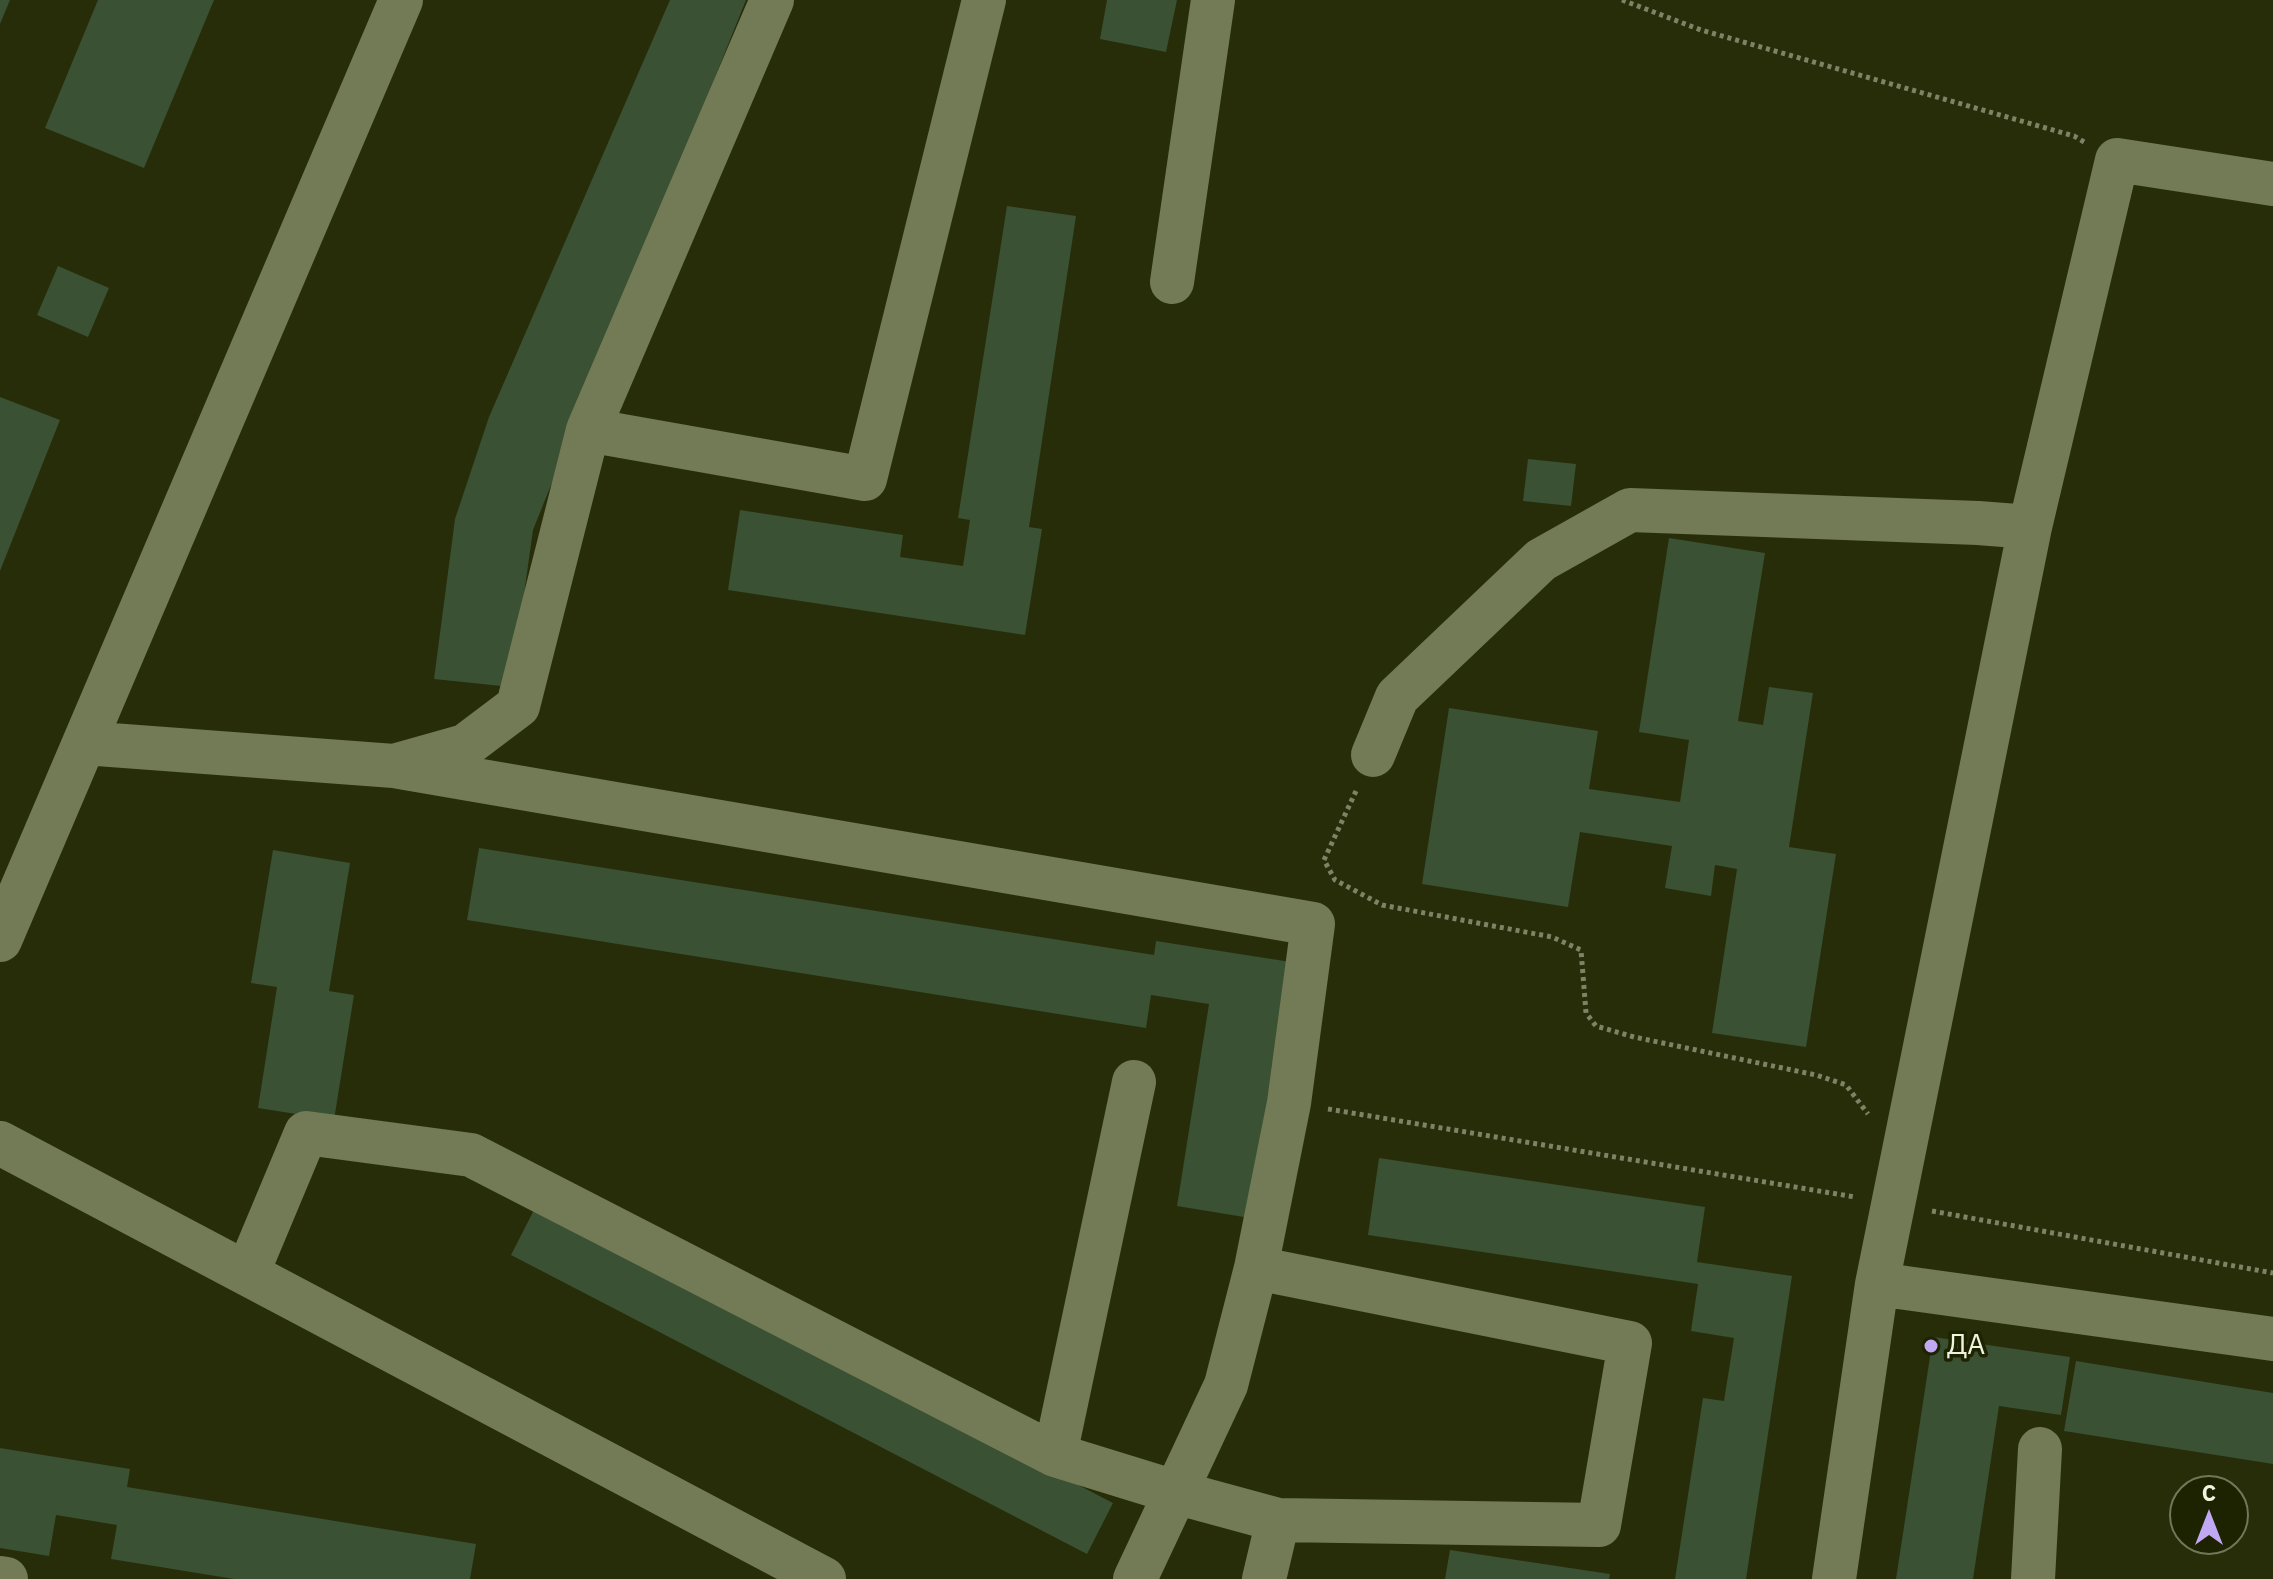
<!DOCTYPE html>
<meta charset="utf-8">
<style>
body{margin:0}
#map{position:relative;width:2273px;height:1579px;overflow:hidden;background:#272d09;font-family:"IBM Plex Sans",sans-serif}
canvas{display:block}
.north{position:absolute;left:2169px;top:1475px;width:80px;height:80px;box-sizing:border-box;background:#1d2300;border:2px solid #717759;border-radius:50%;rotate:0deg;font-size:22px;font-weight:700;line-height:32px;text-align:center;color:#eff4df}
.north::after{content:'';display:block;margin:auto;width:28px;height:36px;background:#c0a8f3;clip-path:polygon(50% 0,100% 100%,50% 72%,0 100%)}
</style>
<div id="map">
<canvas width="2273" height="1579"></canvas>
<div class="north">С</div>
</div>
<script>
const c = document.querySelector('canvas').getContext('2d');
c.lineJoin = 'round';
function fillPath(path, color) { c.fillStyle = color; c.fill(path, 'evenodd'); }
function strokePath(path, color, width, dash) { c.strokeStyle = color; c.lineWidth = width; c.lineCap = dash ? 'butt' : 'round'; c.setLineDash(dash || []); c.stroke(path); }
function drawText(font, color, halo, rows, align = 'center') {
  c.font = font + ' "IBM Plex Sans",sans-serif'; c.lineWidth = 7; c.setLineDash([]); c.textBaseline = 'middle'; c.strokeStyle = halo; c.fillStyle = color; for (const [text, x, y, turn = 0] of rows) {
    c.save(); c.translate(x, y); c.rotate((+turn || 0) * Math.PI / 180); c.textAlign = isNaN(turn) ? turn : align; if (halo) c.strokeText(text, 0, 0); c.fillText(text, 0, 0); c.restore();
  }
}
fillPath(new Path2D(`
 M0,0H10L0,24Z
 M98,0H214L144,168L45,128Z
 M670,0H746L533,530L511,687L434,679L455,519L489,417Z
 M1107,0H1177L1166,52L1100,39Z
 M1007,206L1076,216L1029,527L1042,529L1025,635L728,590L740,510L903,535L900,557L963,566L970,520L958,518Z
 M58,266L109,288L88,337L37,315Z
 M0,397L60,420L0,571Z
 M1528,459L1576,464L1571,506L1523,501Z
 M1669,538L1765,553L1738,721L1763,725L1769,687L1813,693L1789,847L1836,854L1806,1047L1712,1033L1737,869L1715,865L1711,896L1665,888L1672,846L1580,832L1568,907L1422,884L1449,708L1598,731L1589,789L1680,802L1689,740L1639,732Z
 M479,848L1154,955L1156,941L1291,962L1250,1218L1177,1206L1209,1004L1151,995L1146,1028L467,920Z
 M273,850L350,863L329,991L354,995L334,1120L258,1108L277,987L251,983Z
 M1379,1158L1705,1207L1697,1262L1792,1276L1746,1579H1675L1703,1398L1724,1401L1734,1338L1691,1331L1698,1284L1368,1235Z
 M537,1204L1113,1503L1087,1554L511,1255Z
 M1933,1337L2070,1357L2061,1415L1999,1406L1973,1579H1896Z
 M2076,1361L2273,1393V1464L2064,1431Z
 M0,1448L130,1469L127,1487L476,1544L470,1579H234L111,1559L117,1525L56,1515L49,1556L0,1548Z
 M1450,1550L1610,1574L1609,1579H1445Z`), '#3a5133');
strokePath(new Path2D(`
 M1622,0L1701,30L2074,136L2084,142
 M1356,791L1324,860L1335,880L1382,905L1552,937L1581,950L1586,1013L1596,1026L1634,1037L1816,1075L1846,1085L1868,1114
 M1328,1109L1855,1197
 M1932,1211L2273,1273`), '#7e8366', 5, [4, 4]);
strokePath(new Path2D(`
 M1172,282L1213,0
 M588,430L772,0
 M84,743L394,766L465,746L518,706L588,430L865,479L984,0
 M1373,755L1397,697L1541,560L1630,510L1978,523L2030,527
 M394,766L1313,924L1289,1103L1256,1268L1226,1385L1135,1579
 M0,940L401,0
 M0,1143L824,1579
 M1256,1268L1630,1343L1599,1525L1278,1520L1264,1579
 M247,1274L306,1133L471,1155L1055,1455L1175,1492L1278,1520
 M1877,1284L2030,527L2117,160L2273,184
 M1055,1455L1134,1082
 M0,1578L6,1579
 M1834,1579L1877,1284L2273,1339
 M2033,1579L2040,1449`), '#727b55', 44);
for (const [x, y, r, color] of [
 [1931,1346,8,"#c0a8f3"]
]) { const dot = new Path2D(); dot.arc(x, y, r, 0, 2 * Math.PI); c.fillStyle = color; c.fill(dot); strokePath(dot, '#1d2300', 3); }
drawText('28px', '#eff4df', '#1d2300', [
 ["ДА",1947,1346]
], 'left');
</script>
